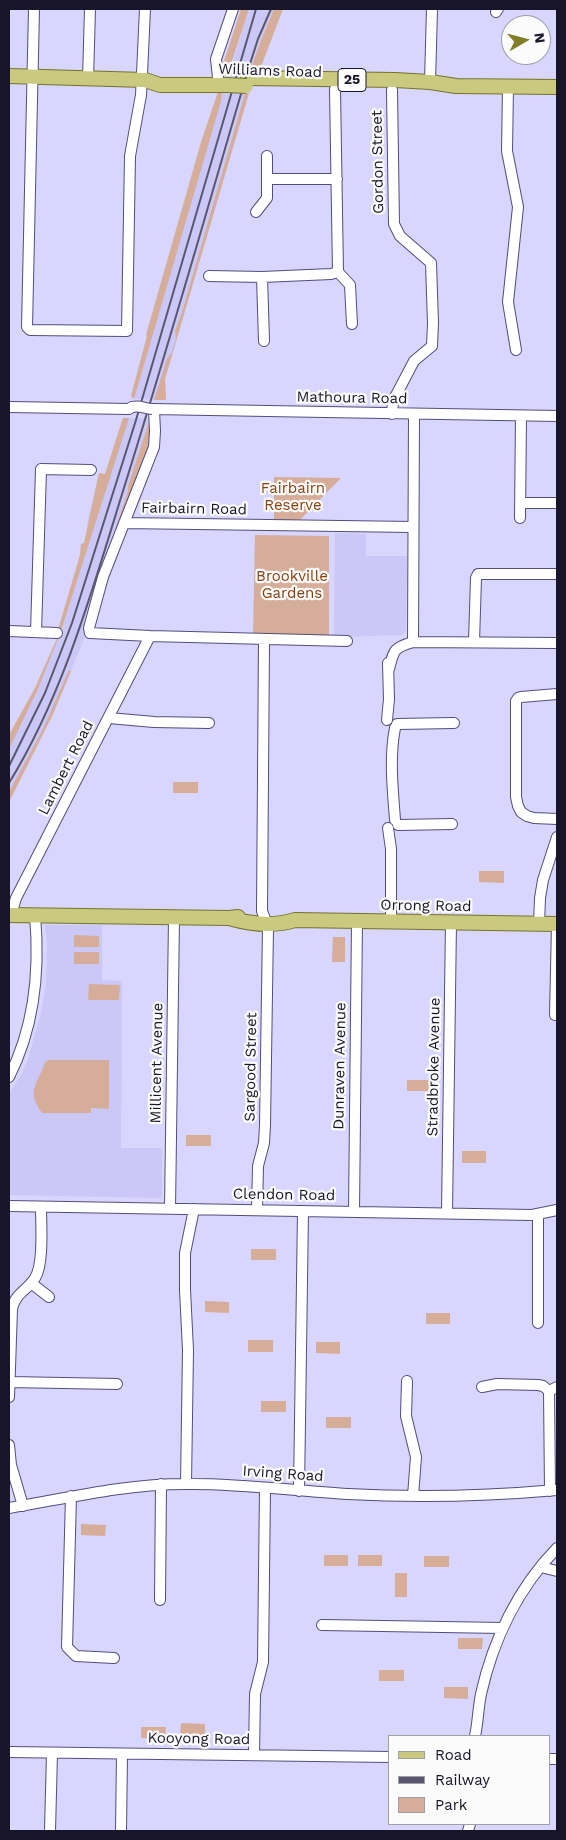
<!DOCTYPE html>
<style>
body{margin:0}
#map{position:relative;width:566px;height:1840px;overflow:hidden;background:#d8d5fe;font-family:"Work Sans",sans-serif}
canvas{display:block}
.frame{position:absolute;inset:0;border:10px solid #181528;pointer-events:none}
.legend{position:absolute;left:388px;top:1735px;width:162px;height:90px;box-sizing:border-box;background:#fbfbfb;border:1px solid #a09fa7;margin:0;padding:6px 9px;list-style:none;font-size:15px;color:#181528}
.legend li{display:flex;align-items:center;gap:10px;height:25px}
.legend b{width:25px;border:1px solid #a09fa7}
.north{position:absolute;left:501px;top:15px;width:50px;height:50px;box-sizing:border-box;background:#fbfbfb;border:1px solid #a09fa7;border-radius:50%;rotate:82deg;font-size:14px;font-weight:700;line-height:20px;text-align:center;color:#181528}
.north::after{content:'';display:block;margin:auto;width:18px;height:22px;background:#807e27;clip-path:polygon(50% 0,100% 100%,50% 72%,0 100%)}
</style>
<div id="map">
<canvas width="566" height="1840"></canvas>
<div class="frame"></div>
<ul class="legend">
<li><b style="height:6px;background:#cac980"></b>Road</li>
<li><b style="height:6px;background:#595670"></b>Railway</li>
<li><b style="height:14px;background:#d6ad98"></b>Park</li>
</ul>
<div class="north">N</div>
</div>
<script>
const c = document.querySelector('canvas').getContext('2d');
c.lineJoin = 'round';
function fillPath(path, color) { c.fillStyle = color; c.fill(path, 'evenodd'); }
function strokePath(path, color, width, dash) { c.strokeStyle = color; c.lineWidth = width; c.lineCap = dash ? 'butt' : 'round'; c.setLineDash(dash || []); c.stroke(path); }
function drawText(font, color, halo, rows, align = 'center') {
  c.font = font + ' "Work Sans",sans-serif'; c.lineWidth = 4.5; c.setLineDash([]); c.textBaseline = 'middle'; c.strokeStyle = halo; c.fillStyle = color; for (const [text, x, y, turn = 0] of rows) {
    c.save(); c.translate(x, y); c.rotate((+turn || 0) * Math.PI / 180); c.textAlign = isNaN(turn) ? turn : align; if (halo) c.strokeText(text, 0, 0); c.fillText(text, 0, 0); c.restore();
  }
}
fillPath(new Path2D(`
 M249,9H274L261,40L250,71H230Z
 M218,92L249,93L165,379L166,400L135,399L131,396L147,336L146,335L202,139Z
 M123,418H150L153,429L87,625H84L83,629L84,631V639L53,714L9,802V735L35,688L58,636V630L80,555L81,544L84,543L87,530L88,520L99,473L105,474Z
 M335,533L366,534V556H407L406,631L403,635L334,637Z
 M45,925H102V980L122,981L121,1148H162V1196L160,1198L9,1195V1093L21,1075L28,1059L40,1017L46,984L47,944Z`), '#cbc8f7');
fillPath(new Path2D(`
 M241,9H249L229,70L224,61Z
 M274,9H283L259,72L250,71L261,40Z
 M218,92L222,93L221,101L134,399L131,396L147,336L146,335L202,139Z
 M245,93H249L165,379L166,400H154L167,359L172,352L176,339L175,331L183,309Z
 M123,418H129L61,631L38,689L9,749V735L35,688L58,636V630L80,555L81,544L84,543L99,473L105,474Z
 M150,419V448L106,557L128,491V486Z
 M274,477L341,478L296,524L274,523Z
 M255,535L329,536V636L253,635Z
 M69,670L71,671L53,714L9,802V792L43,729Z
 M173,782H198V793H173Z
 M479,871H504V883L479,882Z
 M74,935L99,936V947H74Z
 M333,937H345V962H332Z
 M74,952H99V964H74Z
 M89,984L120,985L119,1000H88Z
 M49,1060H109V1109L91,1108V1113H42C25,1090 39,1083 45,1062Z
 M407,1080H432V1091H407Z
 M186,1135H211V1146H186Z
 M462,1151H486V1163H462Z
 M251,1249H276V1260H251Z
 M205,1301L229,1302V1313L205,1312Z
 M426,1313H450V1324H426Z
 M248,1340H273V1352H248Z
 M316,1342H340V1354L316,1353Z
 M261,1401H286V1412H261Z
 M326,1417H351V1428H326Z
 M81,1524L106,1525L105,1536L81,1535Z
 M324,1555H348V1566H324Z
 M358,1555H382V1566H358Z
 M424,1556H449V1567H424Z
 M395,1573H407V1597H395Z
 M458,1638H483L482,1649H458Z
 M379,1670H404V1681H379Z
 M444,1687H468V1699L444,1698Z
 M181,1723L205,1724V1735H180Z
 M141,1727H166L165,1739L141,1738Z`), '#d6ad98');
const minor = new Path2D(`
 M34,9L27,327L30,330L127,331L130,156L141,95L145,9
 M496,12L498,9
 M218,77L216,59L233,9
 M88,79L90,9
 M430,82L432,9
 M508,86L507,151L518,207L508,302L516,350
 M335,89L338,272L350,285L352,324
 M392,90L394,224L400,236L431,263L433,323L432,346L414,361L393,401L392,414
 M267,179H337
 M256,212L267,198V156
 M209,276L262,277L331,274L338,272
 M262,277L264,341
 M9,407L129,409L132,407
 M152,409L557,416
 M154,410L155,431L154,447L103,577L89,628L90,633L150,636L347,641
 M520,503H557
 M520,518L521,416
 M124,523L413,527
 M9,631L57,633
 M36,632L41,469L91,470
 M413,642L414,415
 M474,642L476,578L478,574H557
 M389,669C394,650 393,648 413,642L557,643
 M557,694L521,697L518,698L516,701V797L518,806L521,812L527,816L534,818L557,819
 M109,718L154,722L209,723
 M387,720L389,699L388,663
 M397,724L454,723
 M395,820C393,791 389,758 395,728
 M398,825L452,824
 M388,828L391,849V921
 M11,915L16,898L150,636
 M539,924L540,898L543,880L557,837
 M555,1015L557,924
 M9,1077C35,1026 40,971 35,915
 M9,1206L532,1215L557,1210
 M170,1209L174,918
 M257,1210L258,1166L264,1143L265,1125L268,927L262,911L264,640
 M354,1211L357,921
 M447,1213L451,922
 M31,1283L49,1297
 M538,1323V1215
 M407,1381L406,1416L416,1457L413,1496
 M9,1382L117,1384
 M482,1387L497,1384L538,1385L543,1386L549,1391
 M9,1397L12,1309C15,1293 28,1290 35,1278C44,1264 41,1224 41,1207
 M9,1445L11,1465L23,1506
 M186,1484L188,1350L185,1290V1253L194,1209
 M299,1491L303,1211
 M550,1491L549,1391L557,1387
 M71,1496L67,1647L76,1656L114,1658
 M9,1508C68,1498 125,1484 185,1484C240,1483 294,1491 348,1494C418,1498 488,1496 557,1490
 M541,1567L557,1571
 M160,1600L161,1484
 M322,1625L503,1628
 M475,1736C478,1723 478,1708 481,1694C493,1640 518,1588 557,1548
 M9,1752L390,1757
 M254,1755L255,1694L263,1662L265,1488
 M550,1759H557
 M50,1831L52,1753
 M121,1831L122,1754
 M468,1831L470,1824`);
const major = new Path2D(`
 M9,76L145,80L160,85H227
 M248,78L395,80L430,82L456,86L557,87
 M9,915L229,918L238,917
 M229,918C250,924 273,927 295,920L557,924`);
strokePath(minor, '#534e79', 12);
strokePath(major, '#75732a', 16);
strokePath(minor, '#fff', 10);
strokePath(major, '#cac980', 14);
strokePath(new Path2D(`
 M9,766L45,693L72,623L136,420L256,9
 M9,783C64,693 92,591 123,491C167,351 207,210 248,70L258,39L271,9`), '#595670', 2);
const minorBridge = new Path2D(`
 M132,407C141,405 145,409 152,409`);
const majorBridge = new Path2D(`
 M227,85L246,86`);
strokePath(minorBridge, '#534e79', 12, []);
strokePath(majorBridge, '#75732a', 16, []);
strokePath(minorBridge, '#fff', 10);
strokePath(majorBridge, '#cac980', 14);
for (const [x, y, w] of [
 [352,80,28]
]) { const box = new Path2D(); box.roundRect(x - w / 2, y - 11.5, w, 23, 4); c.fillStyle = '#fbfbfb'; c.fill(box); strokePath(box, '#181528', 1); }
drawText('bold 14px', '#181528', null, [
 ["25",352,80]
]);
drawText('15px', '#181528', '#fbfbfb', [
 ["Williams Road",270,71,2],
 ["Gordon Street",378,162,-91],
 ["Mathoura Road",352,398,1],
 ["Fairbairn Road",194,509,1],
 ["Lambert Road",66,768,-63],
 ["Orrong Road",426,906,1],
 ["Millicent Avenue",157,1063,-89],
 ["Dunraven Avenue",340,1066,-89],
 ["Sargood Street",251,1067,-89],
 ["Stradbroke Avenue",434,1067,-89],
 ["Clendon Road",284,1195,1],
 ["Irving Road",283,1474,4],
 ["Kooyong Road",199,1739,1]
]);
drawText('15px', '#8a3f0b', '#fbfbfb', [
 ["Fairbairn",293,489],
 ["Reserve",293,506],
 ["Brookville",292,577],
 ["Gardens",292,594]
]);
</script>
